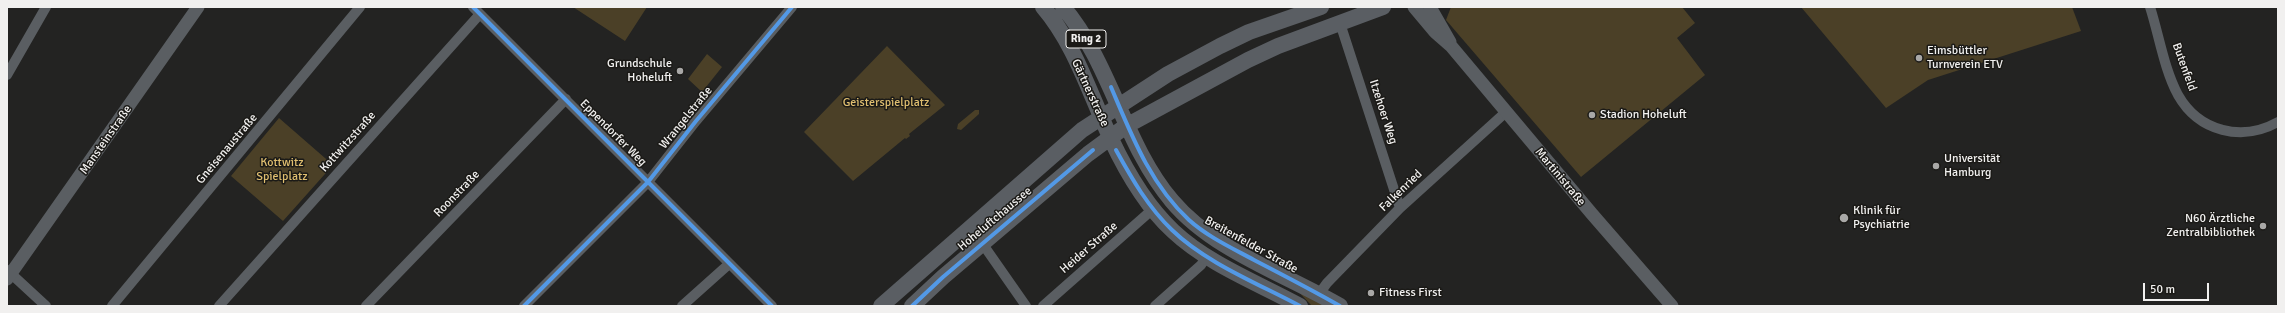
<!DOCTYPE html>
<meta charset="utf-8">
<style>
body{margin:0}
#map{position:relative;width:2285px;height:313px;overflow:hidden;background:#232322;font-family:Signika,sans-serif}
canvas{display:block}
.frame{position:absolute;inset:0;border:8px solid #f1f0ef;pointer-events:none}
.scale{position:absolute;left:2143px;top:283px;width:66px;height:18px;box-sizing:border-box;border:2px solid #f1f0ef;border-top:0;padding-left:5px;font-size:12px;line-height:14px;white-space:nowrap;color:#f1f0ef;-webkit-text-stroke:3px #1b1a17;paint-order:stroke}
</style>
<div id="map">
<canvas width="2285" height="313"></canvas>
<div class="frame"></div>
<div class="scale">50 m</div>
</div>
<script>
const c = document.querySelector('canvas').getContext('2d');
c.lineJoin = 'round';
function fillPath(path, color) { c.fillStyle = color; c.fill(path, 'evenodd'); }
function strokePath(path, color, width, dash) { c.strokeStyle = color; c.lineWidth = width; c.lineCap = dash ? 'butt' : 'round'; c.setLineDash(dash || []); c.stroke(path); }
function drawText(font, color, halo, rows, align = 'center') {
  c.font = font + ' Signika,sans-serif'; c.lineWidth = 3; c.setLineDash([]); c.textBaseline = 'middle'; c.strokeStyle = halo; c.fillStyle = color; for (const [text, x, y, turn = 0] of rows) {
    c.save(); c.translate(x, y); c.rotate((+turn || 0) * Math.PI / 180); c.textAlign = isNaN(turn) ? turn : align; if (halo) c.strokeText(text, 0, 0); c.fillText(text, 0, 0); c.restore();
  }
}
fillPath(new Path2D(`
 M573,7H647L625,41Z
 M1451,7H1682L1695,23L1677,38L1705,75L1581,177L1446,20Z
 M1801,7H2072L2081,31L1928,80L1886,108Z
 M887,46L945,105L909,134L910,136L906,139L905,138L853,181L804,132Z
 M707,54L722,67L702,92L688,79Z
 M975,110H979V114L961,130L957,129L958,124Z
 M279,118L333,165L283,221L231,176Z
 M1292,285L1332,306H1312Z`), '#4b4027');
strokePath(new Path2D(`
 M473,7L772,306
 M2150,7C2159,35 2164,69 2178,95C2199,132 2242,142 2278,122
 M1340,23L1400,208
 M7,75L46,7
 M982,243L1026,306
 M7,270L46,306
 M1319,294L1327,283L1400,208L1506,112
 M112,306L360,7
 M219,306L480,14
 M366,306L566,99
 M524,306L648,182L696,121L792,7
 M682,306L729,264
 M1043,306L1153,209
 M1155,306L1201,265L1207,256`), '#5a5e62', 10);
strokePath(new Path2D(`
 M1414,7L1435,32L1451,46L1592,214L1672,306
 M1430,7L1450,42
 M7,279L198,7`), '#5a5e62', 13);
strokePath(new Path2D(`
 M1043,7C1075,44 1090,95 1111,139C1126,171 1146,206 1173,231C1208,264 1258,283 1300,306
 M1063,7C1112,65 1123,143 1172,201C1213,250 1285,274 1340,306
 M881,306L1082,130L1168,74L1220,46L1249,32L1321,7
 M912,306L943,277L1088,154L1126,126L1248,60L1278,46L1383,7`), '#5a5e63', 16);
strokePath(new Path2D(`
 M473,7L772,306
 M1111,87C1131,134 1150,184 1189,220C1208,237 1232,248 1254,260C1283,275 1312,290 1340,306
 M1116,150C1132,179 1148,207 1172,230C1206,263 1259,284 1300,306
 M524,306L648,182L696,121L792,7
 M912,306L943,277L1093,150`), '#5399e6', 4);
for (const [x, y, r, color] of [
 [1919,58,4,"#a9a8a7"],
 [680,71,4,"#a9a8a7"],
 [1592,115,4,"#a9a8a7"],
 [1936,166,4,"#a9a8a7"],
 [1844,218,5,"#a9a8a7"],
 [2263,226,4,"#a9a8a7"],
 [1371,293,4,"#a9a8a7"]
]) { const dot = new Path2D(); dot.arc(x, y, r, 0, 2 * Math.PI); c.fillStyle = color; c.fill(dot); strokePath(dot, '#1b1a17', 1.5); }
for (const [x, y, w] of [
 [1086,39,40]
]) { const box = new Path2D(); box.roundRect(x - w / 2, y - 9, w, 18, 3); c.fillStyle = '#1b1a17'; c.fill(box); strokePath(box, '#f1f0ef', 1); }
drawText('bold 11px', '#f1f0ef', null, [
 ["Ring 2",1086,39]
]);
drawText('12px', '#f1f0ef', '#1b1a17', [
 ["Eimsbüttler",1927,51],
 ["Turnverein ETV",1927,65],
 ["Grundschule",672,64,"right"],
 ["Hoheluft",672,78,"right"],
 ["Stadion Hoheluft",1600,115],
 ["Universität",1944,159],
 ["Hamburg",1944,173],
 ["Klinik für",1853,211],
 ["Psychiatrie",1853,225],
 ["N60 Ärztliche",2255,219,"right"],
 ["Zentralbibliothek",2255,233,"right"],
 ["Fitness First",1379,293]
], 'left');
drawText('12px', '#f1f0ef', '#1b1a17', [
 ["Butenfeld",2184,67,70],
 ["Gärtnerstraße",1090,93,65],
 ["Itzehoer Weg",1383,112,72],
 ["Wrangelstraße",686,118,-51],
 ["Eppendorfer Weg",613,133,45],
 ["Mansteinstraße",106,140,-55],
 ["Kottwitzstraße",348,142,-48],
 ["Gneisenaustraße",227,149,-50],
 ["Martinistraße",1560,177,50],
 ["Falkenried",1401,191,-44],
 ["Roonstraße",457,194,-46],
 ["Hoheluftchaussee",995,219,-40],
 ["Breitenfelder Straße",1251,245,29],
 ["Heider Straße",1089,248,-41]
]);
drawText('12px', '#e0bf70', '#1b1a17', [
 ["Geisterspielplatz",886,103],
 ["Kottwitz",282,163],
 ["Spielplatz",282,177]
]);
</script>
